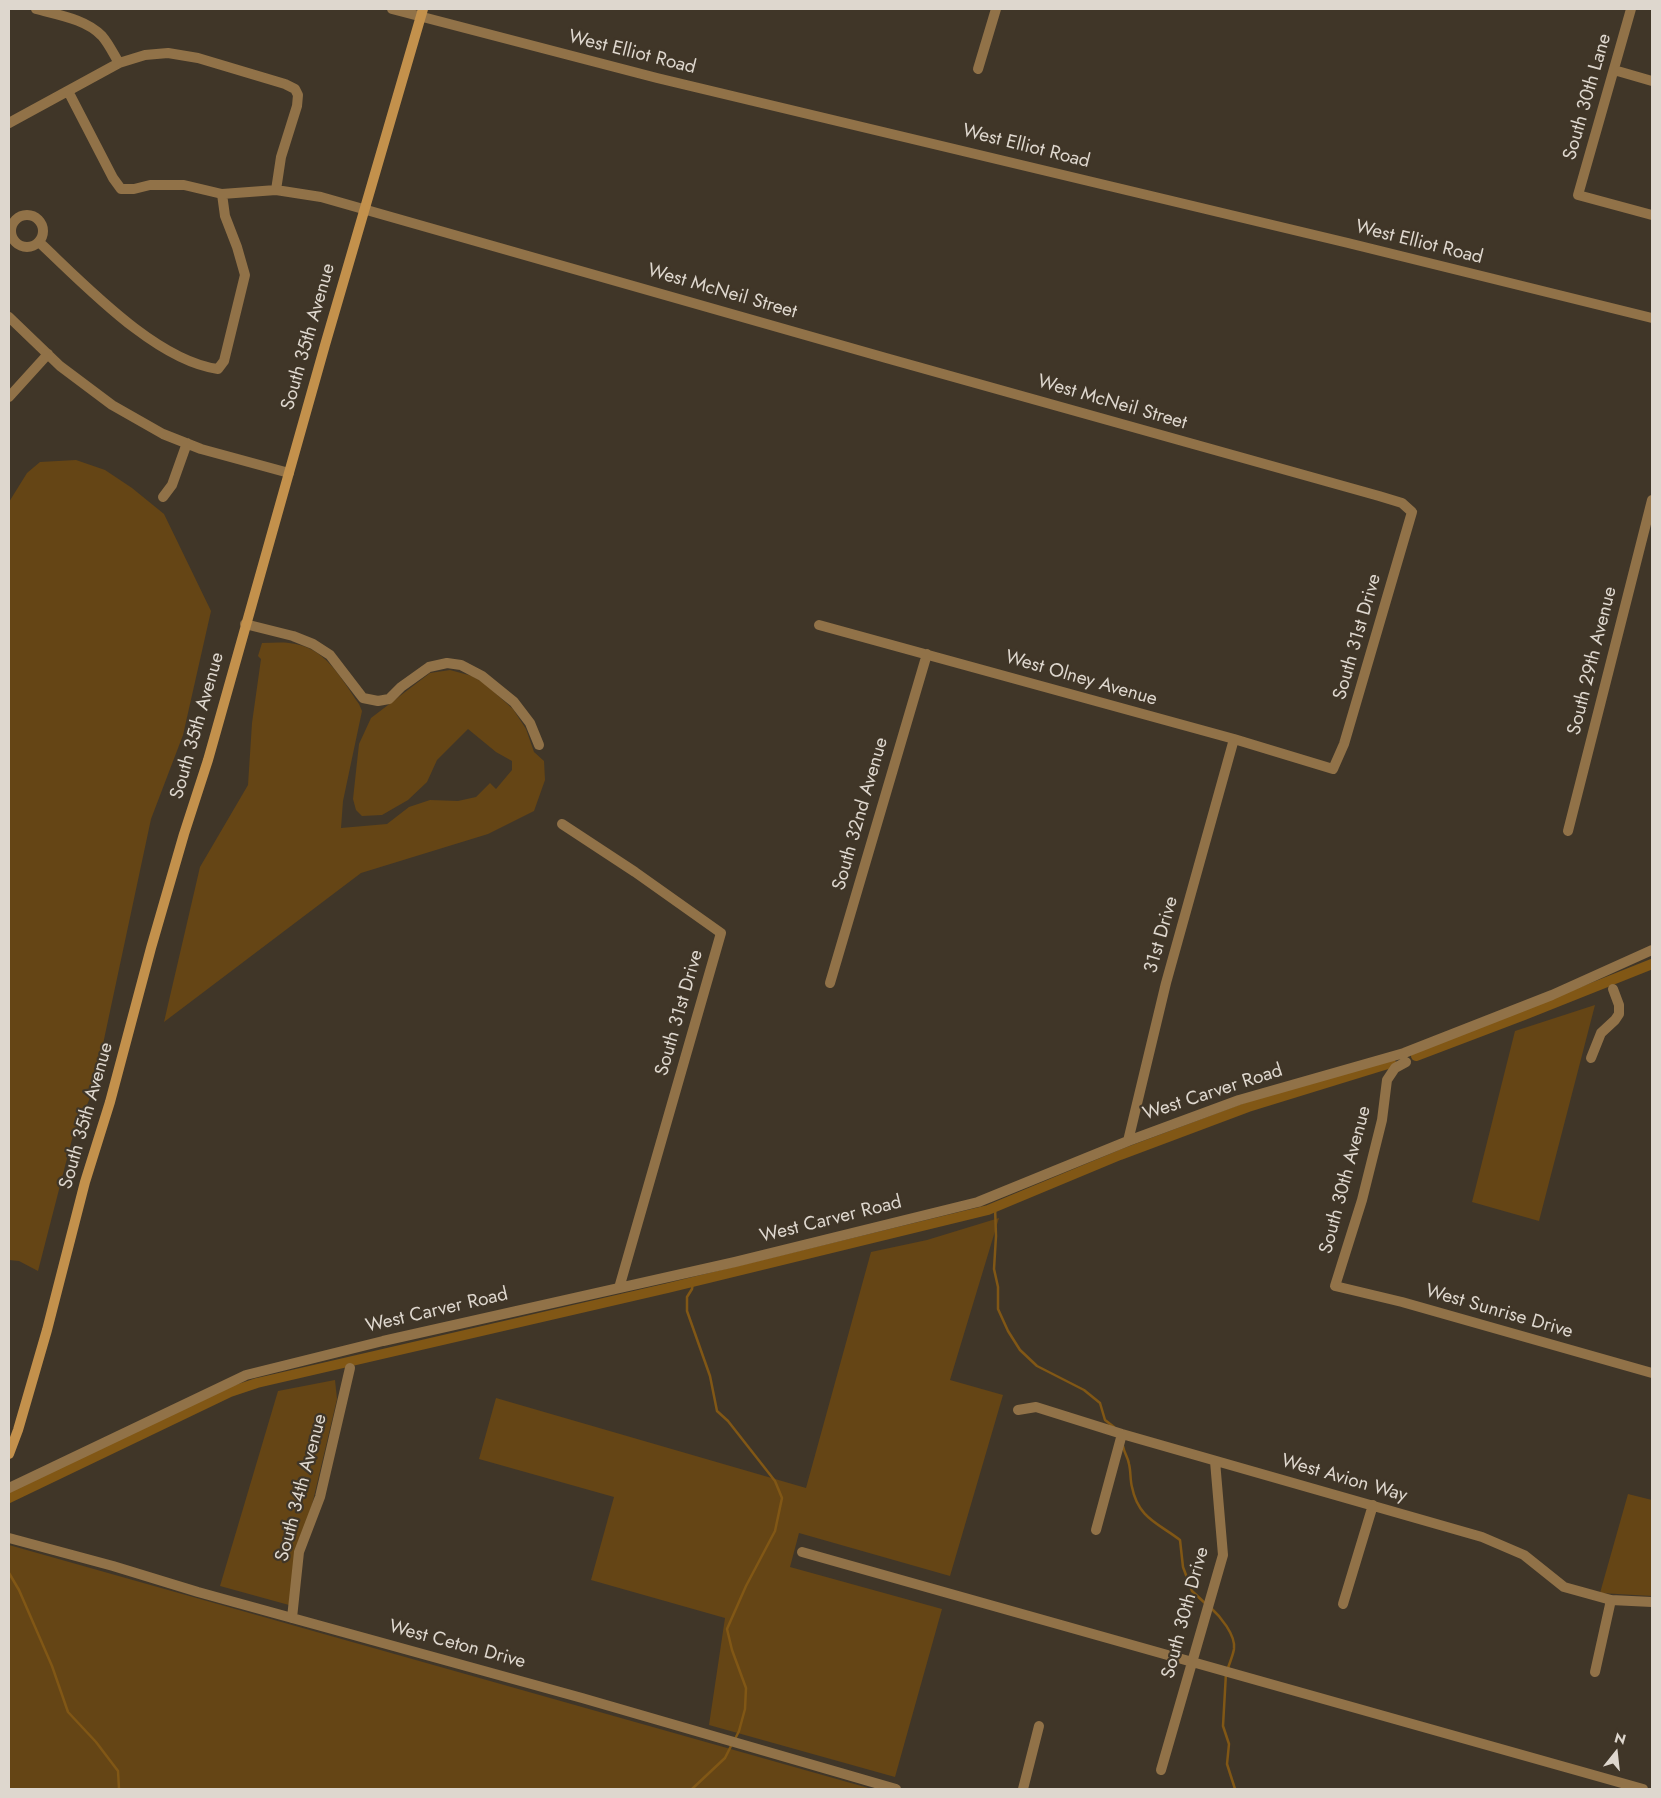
<!DOCTYPE html>
<style>
body{margin:0}
#map{position:relative;width:1661px;height:1798px;overflow:hidden;background:#403628;font-family:Jost,sans-serif}
canvas{display:block}
.frame{position:absolute;inset:0;border:10px solid #ded7ce;pointer-events:none}
.north{position:absolute;left:1591px;top:1728px;width:50px;height:50px;-webkit-text-stroke:4px #403628;paint-order:stroke;rotate:16deg;font-size:14px;font-weight:700;line-height:20px;text-align:center;color:#ded7ce}
.north::after{content:'';display:block;margin:auto;width:18px;height:22px;background:#ded7ce;clip-path:polygon(50% 0,100% 100%,50% 72%,0 100%)}
</style>
<div id="map">
<canvas width="1661" height="1798"></canvas>
<div class="frame"></div>
<div class="north">N</div>
</div>
<script>
const c = document.querySelector('canvas').getContext('2d');
c.lineJoin = 'round';
function fillPath(path, color) { c.fillStyle = color; c.fill(path, 'evenodd'); }
function strokePath(path, color, width, dash) { c.strokeStyle = color; c.lineWidth = width; c.lineCap = dash ? 'butt' : 'round'; c.setLineDash(dash || []); c.stroke(path); }
function drawText(font, color, halo, rows, align = 'center') {
  c.font = font + ' Jost,sans-serif'; c.lineWidth = 4.5; c.setLineDash([]); c.textBaseline = 'middle'; c.strokeStyle = halo; c.fillStyle = color; for (const [text, x, y, turn = 0] of rows) {
    c.save(); c.translate(x, y); c.rotate((+turn || 0) * Math.PI / 180); c.textAlign = isNaN(turn) ? turn : align; if (halo) c.strokeText(text, 0, 0); c.fillText(text, 0, 0); c.restore();
  }
}
fillPath(new Path2D(`
 M76,460L105,470L132,488L164,514L211,611L183,735L151,819L93,1091L72,1139L38,1271L19,1261L9,1260V502L27,473L40,462Z
 M262,643C271,643 280,642 289,643C325,646 340,677 359,704L362,711L343,801L341,828L387,824L409,807L430,800L458,801L476,797L490,783L496,789L512,770V761L496,752L468,729L437,760L427,782L408,800L382,815L362,816L356,810L353,799L359,744L371,718L430,673L450,670L472,676L484,683L513,709L526,729L534,752L544,761L545,780L534,811L488,834L361,873L164,1022L200,867L248,785L252,723L261,659L258,656Z
 M1595,1005L1539,1221L1472,1202L1515,1031Z
 M999,1218L950,1380L1003,1395L950,1576L799,1533L790,1567L942,1609L895,1777L709,1725L725,1618L591,1580L614,1497L479,1459L496,1398L806,1488L871,1252L927,1240Z
 M335,1380L337,1399L312,1505L296,1553L289,1605L220,1586L278,1391Z
 M1628,1494L1652,1500V1596L1600,1593Z
 M9,1545L872,1789H9Z`), '#654515');
strokePath(new Path2D(`
 M995,1207L996,1236L994,1269L998,1287V1309L1008,1331L1020,1350L1037,1366L1084,1390L1100,1403L1105,1420L1114,1427
 M693,1282L692,1289L687,1297V1311L710,1376L717,1411L728,1421L775,1481L782,1498L775,1531L746,1586L727,1629L732,1650L746,1688L745,1709L739,1731L735,1739
 M1123,1446C1124,1453 1128,1457 1129,1464C1131,1472 1130,1480 1132,1487C1138,1518 1158,1523 1180,1540L1183,1567L1192,1591L1206,1604
 M9,1573L19,1590L52,1666L68,1712L96,1742L118,1771L119,1789
 M1210,1607C1220,1616 1236,1635 1234,1649C1233,1655 1230,1662 1228,1668
 M1226,1673L1223,1726L1229,1744L1227,1764L1235,1789
 M692,1789L725,1758L732,1744`), '#815715', 2.5);
strokePath(new Path2D(`
 M1416,1056L1524,1015L1652,964
 M9,1498L230,1392L257,1383L668,1288L988,1210L1120,1155L1248,1107L1391,1063`), '#815715', 10);
strokePath(new Path2D(`
 M36,9C58,15 86,19 102,36C109,44 114,55 119,63
 M392,9L657,78L1348,243L1652,318
 M1631,9L1578,195L1652,215
 M978,69L996,9
 M1614,70L1652,81
 M68,91L113,178L121,189H134L150,185H184L222,194L276,190L321,197L886,358L1379,496L1402,503L1412,512L1344,744L1333,769L1234,739L819,625
 M9,123L119,63L145,55L168,53L198,58L285,84L295,89L298,95L297,106L281,157L276,190
 M11 231a16 16 0 1 1 32 0a16 16 0 1 1-32 0Z
 M39,242C84,284 156,361 218,369L224,361L245,275L237,247L225,216L222,194
 M9,317L60,366L112,405L163,434L201,449L289,473
 M9,397L48,354
 M163,497L172,485L187,443
 M245,624L293,636L313,644L330,655L363,698L378,701L389,699L401,687L429,667L447,663L461,665L482,676L514,702L530,723L539,745
 M562,824L635,872L721,933L619,1288
 M1568,831L1652,500
 M830,983L927,654
 M1591,1058L1601,1033L1615,1020L1619,1014V1005L1613,989
 M1406,1062L1395,1068L1387,1080L1382,1120L1362,1200L1335,1286L1402,1302L1652,1373
 M1128,1141L1166,983L1234,739
 M1018,1410L1036,1407L1122,1434L1482,1537L1524,1555L1564,1587L1611,1600L1652,1602
 M9,1488L246,1375L383,1341L735,1262L978,1202L1128,1141L1239,1100L1404,1053L1552,995L1652,950
 M1096,1530L1122,1434
 M9,1538L113,1566L198,1592L582,1698L896,1789
 M802,1552L1643,1789
 M1343,1604L1373,1505
 M292,1618L299,1552L320,1497L350,1368
 M1595,1672L1611,1600
 M1161,1770L1223,1555L1215,1461
 M1023,1789L1039,1726`), '#917248', 10);
strokePath(new Path2D(`
 M9,1454L18,1430L47,1330L85,1182L110,1102L151,948L184,834L208,760L325,345L423,9`), '#c3914c', 10);
drawText('19px', '#ded7ce', '#403628', [
 ["West Elliot Road",632,53,14],
 ["South 30th Lane",1588,97,-74],
 ["West Elliot Road",1026,147,14],
 ["West Elliot Road",1419,243,14],
 ["West McNeil Street",722,292,16],
 ["South 35th Avenue",309,337,-74],
 ["West McNeil Street",1112,403,16],
 ["South 31st Drive",1358,637,-74],
 ["South 29th Avenue",1593,661,-76],
 ["West Olney Avenue",1081,679,16],
 ["South 35th Avenue",198,726,-74],
 ["South 32nd Avenue",861,814,-74],
 ["31st Drive",1162,935,-74],
 ["South 31st Drive",680,1013,-74],
 ["West Carver Road",1213,1093,-18],
 ["South 35th Avenue",87,1116,-74],
 ["South 30th Avenue",1346,1180,-75],
 ["West Carver Road",831,1220,-14],
 ["West Carver Road",437,1311,-13],
 ["West Sunrise Drive",1499,1312,16],
 ["West Avion Way",1344,1479,16],
 ["South 34th Avenue",302,1488,-75],
 ["South 30th Drive",1186,1613,-75],
 ["West Ceton Drive",457,1645,15]
]);
</script>
